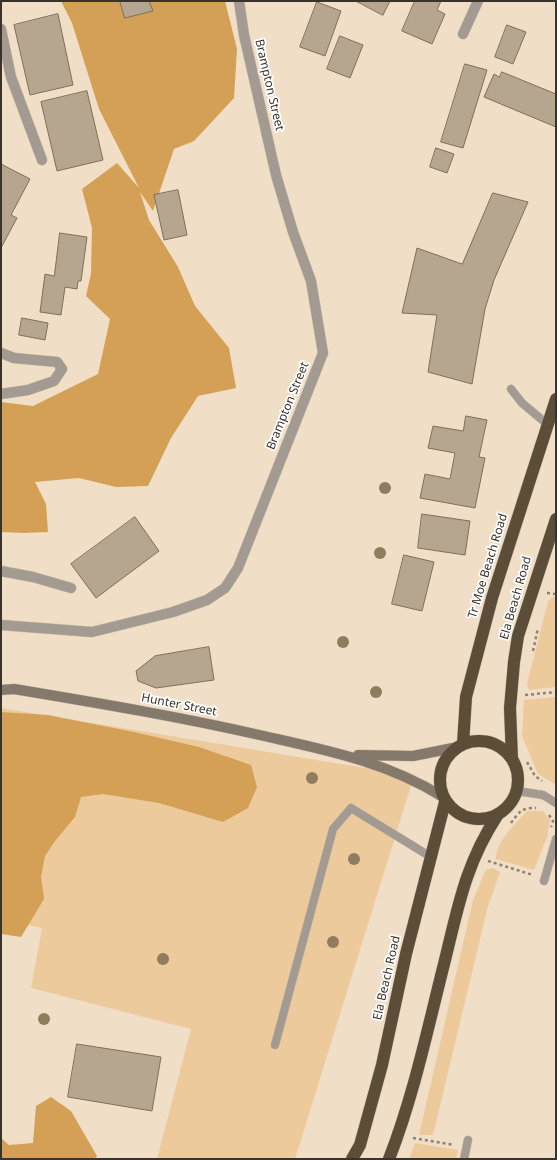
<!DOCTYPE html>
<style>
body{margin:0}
#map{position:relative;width:557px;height:1160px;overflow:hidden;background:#f0dec7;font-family:"Noto Sans",sans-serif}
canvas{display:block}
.frame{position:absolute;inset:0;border:2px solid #3a332a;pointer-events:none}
</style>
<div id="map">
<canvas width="557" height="1160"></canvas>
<div class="frame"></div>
</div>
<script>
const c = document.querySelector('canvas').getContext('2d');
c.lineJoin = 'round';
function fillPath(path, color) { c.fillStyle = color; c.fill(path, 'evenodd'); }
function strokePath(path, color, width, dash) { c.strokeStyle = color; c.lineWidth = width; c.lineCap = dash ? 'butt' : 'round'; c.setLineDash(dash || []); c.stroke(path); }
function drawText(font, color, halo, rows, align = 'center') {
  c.font = font + ' "Noto Sans",sans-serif'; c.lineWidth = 3.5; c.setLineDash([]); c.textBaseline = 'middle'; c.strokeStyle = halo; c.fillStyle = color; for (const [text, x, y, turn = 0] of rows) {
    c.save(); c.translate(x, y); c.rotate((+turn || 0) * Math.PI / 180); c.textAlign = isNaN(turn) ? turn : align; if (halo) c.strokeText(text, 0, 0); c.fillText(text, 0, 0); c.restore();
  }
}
fillPath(new Path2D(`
 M553,597H556V687L529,690L527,684L548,601Z
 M556,697V785L538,774L522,736L524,700Z
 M1,708L414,776L295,1159H157L191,1029L31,988L42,928L1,919Z
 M527,811H543L550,820L547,837L534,870L496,859C495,842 516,823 527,811Z
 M492,868L500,872L488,906L433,1135H419L473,900L486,870Z
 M415,1143L458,1150L456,1159H409Z`), '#edca9c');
fillPath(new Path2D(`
 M61,1H225L237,49L234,98L194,141L174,149L153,211L140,192L149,220L178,267L195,306L229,348L236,388L198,396L171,438L148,486L116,487L79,478L35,482L46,504L48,532L23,533L1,532V402L33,406L98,374L110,319L86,296L91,274L92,228L82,189L117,163L139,188L99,109L72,23Z
 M1,712L48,715L134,732L199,747L251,765L257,787L248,808L223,822L159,803L103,794L81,797L75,817L55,841L45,856L41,877L44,899L21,937L1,934Z
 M51,1097L71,1111L97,1156L95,1159H1V1138L9,1145L33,1143L36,1106Z`), '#d4a056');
const building = new Path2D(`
 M120,1H149L153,11L125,18Z
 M356,1H390L383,15Z
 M415,1H441L437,10L445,14L432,44L402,31Z
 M317,2L341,11L325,56L300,47Z
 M58,14L73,85L30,95L14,25Z
 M507,25L526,32L513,64L495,57Z
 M340,36L363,45L350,78L327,69Z
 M465,64L487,70L463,148L441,142Z
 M502,72L556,94V127L484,97L494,74L499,77Z
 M87,91L103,160L57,171L41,102Z
 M436,148L454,154L447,173L430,167Z
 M1,164L30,179L11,215L17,218L1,248Z
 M178,190L187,235L164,240L154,195Z
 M493,193L528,202L494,280L485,309L472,384L428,372L437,315L402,313L417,248L462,264Z
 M60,233L87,237L81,281H78L77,289L65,287L61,315L40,312L45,274L54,276Z
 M22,318L48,323L45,340L19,335Z
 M466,416L487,420L479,457L485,458L475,508L420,498L425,474L450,479L455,453L428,448L433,426L463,431Z
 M422,514L470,521L465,555L418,548Z
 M135,517L159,551L96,598L71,564Z
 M404,555L434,562L422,611L392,604Z
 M209,647L214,680L156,688L138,681L136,671L155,656Z
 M77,1044L161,1057L152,1111L68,1097Z`);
fillPath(building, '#b6a58f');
strokePath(building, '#7f6f5b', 1);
const lane = new Path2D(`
 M511,389L522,403L547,424
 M517,791L543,795L556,803
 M544,881L556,839
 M275,1045L333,829L351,808L431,857
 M464,1159L468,1140`);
const street = new Path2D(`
 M1,29L11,77L42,160
 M463,34L478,1
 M1,353L14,358L57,362L62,369L54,381L28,390L1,394
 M1,571L33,577L71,588
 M1,625L92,632L173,612L207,600L225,588L238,568L323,353L311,281L293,232L276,175L244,35L239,1`);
const secondary = new Path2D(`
 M1,690L14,689C98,703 181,717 264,736C326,750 387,762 443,797
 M358,755L413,756L458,747`);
const highway = new Path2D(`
 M440 780a39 39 0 1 1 78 0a39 39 0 1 1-78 0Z
 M463,744L466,697L492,598L556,399
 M512,759L510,708L514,662L518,636L556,519
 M352,1159L360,1145L382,1065L406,954L445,802
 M389,1159C414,1095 428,1027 445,960C458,907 466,863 497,816`);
strokePath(lane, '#ccbca8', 9);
strokePath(street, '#ccbca8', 11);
strokePath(secondary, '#ccbca8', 11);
strokePath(highway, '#ccbca8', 13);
strokePath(new Path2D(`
 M547,593L556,594
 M533,651L538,628
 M525,695L556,692
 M527,762L535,776L542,781
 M549,815L553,821L551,827
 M511,823C520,811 521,808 536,808
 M488,861L533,875
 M413,1138L454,1145`), '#8f8373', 2.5, [3, 3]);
strokePath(lane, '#a39b91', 8);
strokePath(street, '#a39b91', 10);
strokePath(secondary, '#84796b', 10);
strokePath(highway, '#5c4d39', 12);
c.fillStyle = '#907c5f';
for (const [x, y] of [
 [385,488],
 [380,553],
 [343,642],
 [376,692],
 [312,778],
 [354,859],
 [333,942],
 [163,959],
 [44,1019]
]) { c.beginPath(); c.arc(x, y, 6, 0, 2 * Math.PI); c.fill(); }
drawText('12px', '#3a332a', '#fff', [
 ["Brampton Street",269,85,77],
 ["Brampton Street",288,406,-68],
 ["Tr Moe Beach Road",488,566,-73],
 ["Ela Beach Road",516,598,-74],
 ["Hunter Street",179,705,11],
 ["Ela Beach Road",387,978,-77]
]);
</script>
